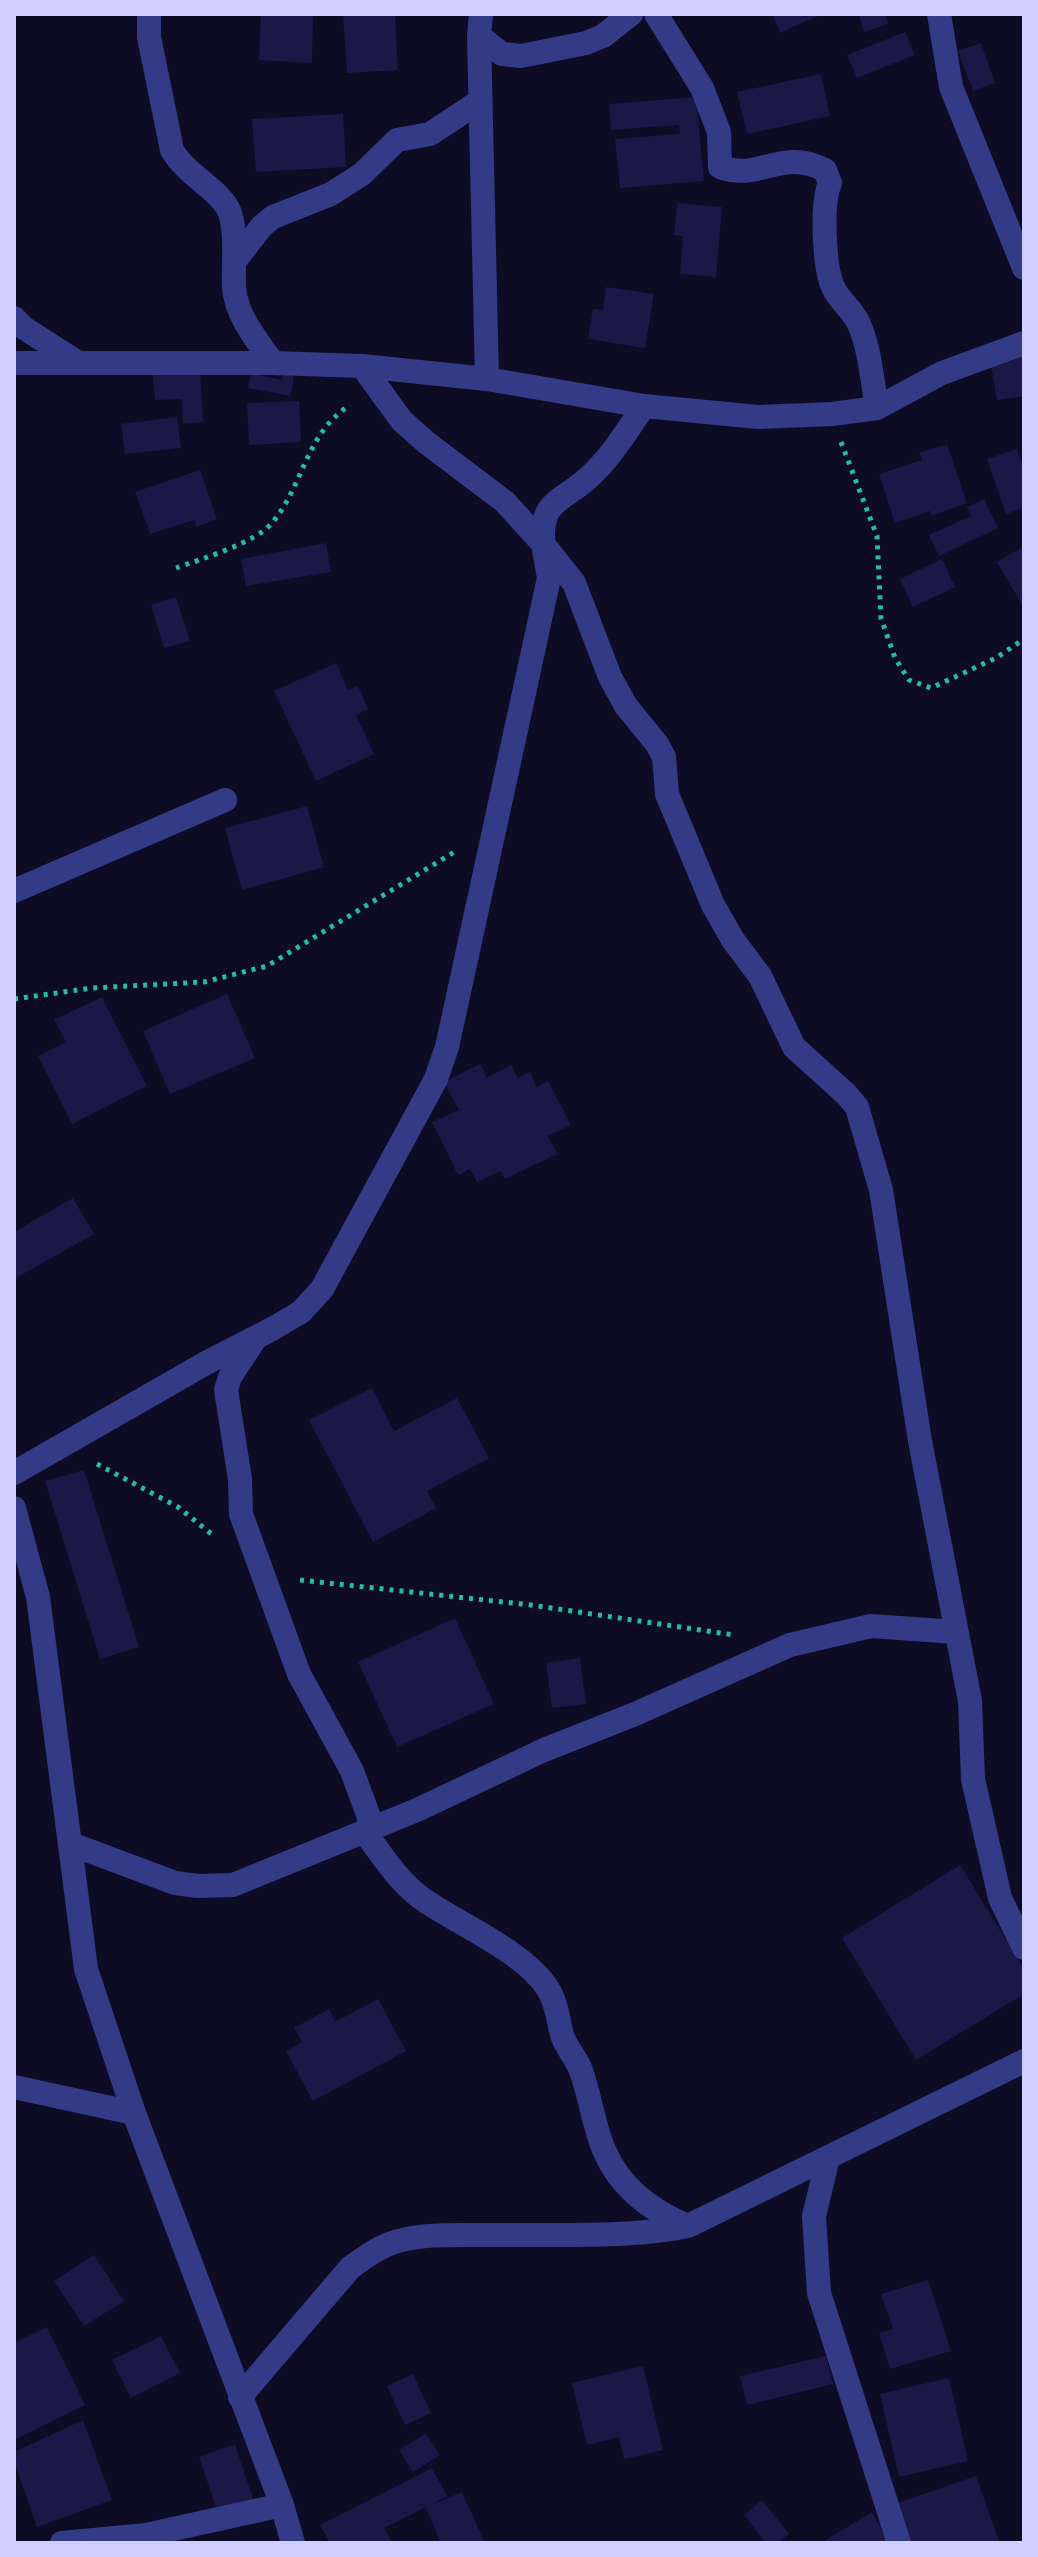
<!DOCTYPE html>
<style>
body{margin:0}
#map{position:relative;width:1038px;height:2557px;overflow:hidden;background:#0d0c24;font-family:"Golos Text",sans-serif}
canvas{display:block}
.frame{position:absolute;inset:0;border:16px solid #cfcfff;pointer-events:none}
</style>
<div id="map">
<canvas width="1038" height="2557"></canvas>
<div class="frame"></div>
</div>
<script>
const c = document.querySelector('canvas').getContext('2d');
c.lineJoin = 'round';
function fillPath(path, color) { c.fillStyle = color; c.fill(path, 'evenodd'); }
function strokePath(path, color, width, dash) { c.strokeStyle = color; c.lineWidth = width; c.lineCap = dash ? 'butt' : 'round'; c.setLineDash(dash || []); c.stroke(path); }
fillPath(new Path2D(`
 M261,14H313L312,63L259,60Z
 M343,14H395L398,70L347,73Z
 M772,14H822L780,33Z
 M859,14H885L888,24L864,32Z
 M905,32L915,55L857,78L847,55Z
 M981,43L995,83L973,91L958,51Z
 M821,74L830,116L747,134L737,92Z
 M696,97L704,181L620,188L615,139L680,134L679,125L611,130L609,104Z
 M343,114L346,167L256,172L252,119Z
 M677,203L722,207L716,277L680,274L683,236L674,235Z
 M606,287L654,294L645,348L588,339L593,309L603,310Z
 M1024,355V396L997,400L990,360Z
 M200,367L203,422L183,424L182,399L155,400L152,369Z
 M283,371L294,373L291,396L248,388L251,374L282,380Z
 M299,401L301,442L249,445L247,403Z
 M177,417L181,448L125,454L121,424Z
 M947,444L967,503L931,516L930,511L895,523L879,474L922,460L919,453Z
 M1017,449L1024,470V508L1006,514L987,459Z
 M200,470L217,519L196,527L194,520L150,534L135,492Z
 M984,499L998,528L939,556L929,535L971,516L967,507Z
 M326,543L331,572L246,586L241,559Z
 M1024,546V608L997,562Z
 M942,559L955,587L913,607L900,579Z
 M176,597L190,641L164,648L151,605Z
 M336,663L348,690L358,686L368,709L356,715L374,754L316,781L274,691Z
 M307,806L324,867L242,890L225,828Z
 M227,994L255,1058L170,1094L143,1031Z
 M102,997L147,1086L72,1124L38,1056L66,1042L54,1020Z
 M480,1064L487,1078L511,1065L518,1078L530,1072L537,1087L548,1081L571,1125L548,1136L557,1154L505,1179L501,1171L477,1182L470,1169L458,1175L432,1122L459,1110L444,1082Z
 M73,1198L94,1234L14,1279V1232Z
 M372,1388L394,1431L457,1398L489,1458L427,1491L436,1508L373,1542L309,1420Z
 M84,1470L139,1647L100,1659L45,1481Z
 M455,1618L494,1704L397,1747L358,1662Z
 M580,1658L586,1704L552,1708L546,1663Z
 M960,1865L1024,1969V1994L916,2060L842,1938Z
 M378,1999L406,2051L313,2101L286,2051L302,2042L294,2028L329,2009L335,2022Z
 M94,2255L124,2301L84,2326L54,2281Z
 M928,2280L951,2351L890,2369L879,2333L893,2329L881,2294Z
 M47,2327L85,2405L14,2440V2343Z
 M161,2336L180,2373L131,2398L112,2360Z
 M826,2356L833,2384L747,2405L740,2376Z
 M643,2366L663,2450L624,2459L619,2437L587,2445L572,2383Z
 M413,2374L431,2413L405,2425L387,2386Z
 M949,2378L968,2461L899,2477L880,2394Z
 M83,2420L112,2500L37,2527L14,2461V2452Z
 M426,2433L440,2455L413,2472L399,2450Z
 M235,2444L254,2502L218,2513L199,2457Z
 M432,2468L447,2496L431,2505L462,2492L485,2543H441L426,2507L384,2528L392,2543H330L320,2525Z
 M976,2476L999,2541L909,2543L895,2504Z
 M762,2500L789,2534L777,2543H766L744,2515Z
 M872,2512L890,2543H821Z`), '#1b1746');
strokePath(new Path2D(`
 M841,442L877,536L881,618L895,658L909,680L931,688L996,658L1024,639
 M176,568C201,559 255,543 272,523C304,485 305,434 350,405
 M14,999L92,988L204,982L267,966L456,851
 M97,1464L178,1507L214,1536
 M300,1580L531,1605L734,1635`), '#25bca1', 5, [4, 6]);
strokePath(new Path2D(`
 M149,14V37L172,150C186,175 222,191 230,213C237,235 233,264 234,287C236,316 257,340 273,363
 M481,14L479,36L487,379
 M656,14L702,88L719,132L720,167C760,182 781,147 825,170L830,183C821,203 824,267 833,287C839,301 852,309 858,322C870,347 872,381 877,408
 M939,14L951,87L1024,268
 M479,36L502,54L521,56L586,43L603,36L631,14
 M234,262L262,226L273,217L331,194L362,174L397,140L430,134L480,101
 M14,318L24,328L77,362
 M14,363H273L362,366L487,379L644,406L758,417L832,414L877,408L942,373L1024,343
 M362,366L402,421L427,443L505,502L544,545L574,583L610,677L626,706L657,744L664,757L667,794L713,905L733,940L760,976L794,1047L847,1095L857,1107L881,1190L920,1441L970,1701L973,1779L1000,1898L1024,1948
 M14,891L225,800
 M255,1339L230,1377L226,1390L240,1479L241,1514L299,1674L352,1771L373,1828
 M14,1473L206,1363L272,1329L301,1312L322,1289L436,1079L447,1047L549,578C546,559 539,535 546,516C550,503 566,495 577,487C606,466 624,435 644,406
 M14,1508L38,1597L86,1969L134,2113L282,2505L293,2543
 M364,1831C382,1855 399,1883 424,1900C460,1925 525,1952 548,1989C557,2003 558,2020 562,2035C566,2047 575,2057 580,2068C590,2094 593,2124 604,2150C620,2188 651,2211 688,2226
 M71,1844L175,1883L198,1886L233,1885L417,1810L544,1750L635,1714L790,1645L871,1626L956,1632
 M14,2087L134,2113
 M828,2158L814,2216L819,2293L899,2543
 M240,2397L350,2268C365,2257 380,2246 398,2241C424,2234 451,2235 478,2235C542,2234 626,2239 688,2226L1024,2061
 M62,2543L146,2535L282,2505`), '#343b86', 24);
</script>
